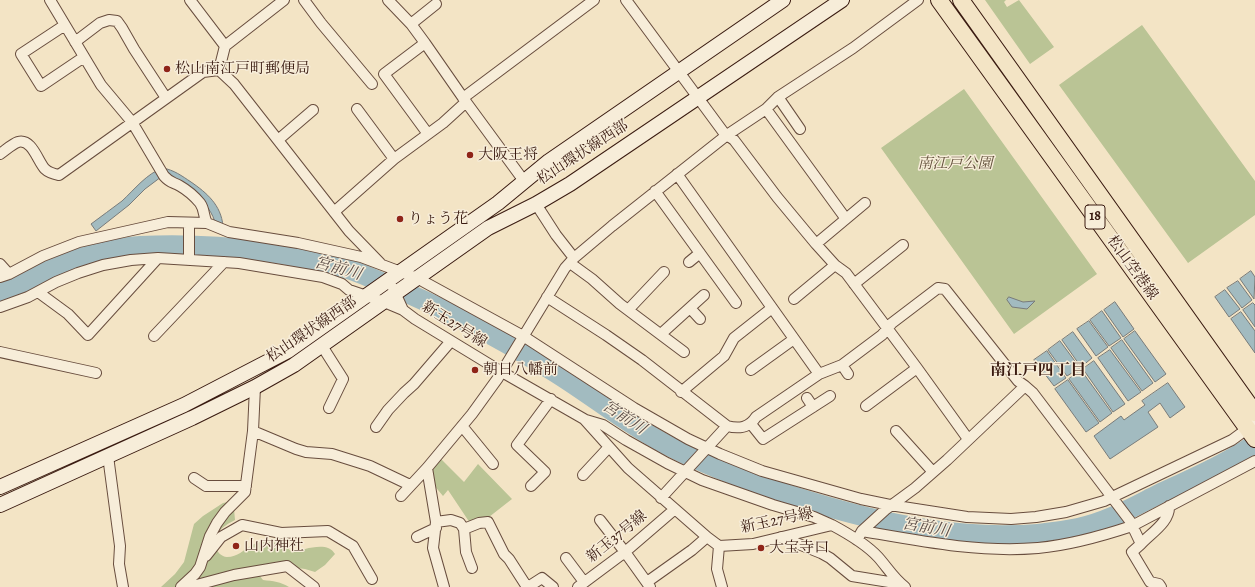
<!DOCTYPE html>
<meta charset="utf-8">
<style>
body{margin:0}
canvas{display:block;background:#f3e4c5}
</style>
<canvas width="1255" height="587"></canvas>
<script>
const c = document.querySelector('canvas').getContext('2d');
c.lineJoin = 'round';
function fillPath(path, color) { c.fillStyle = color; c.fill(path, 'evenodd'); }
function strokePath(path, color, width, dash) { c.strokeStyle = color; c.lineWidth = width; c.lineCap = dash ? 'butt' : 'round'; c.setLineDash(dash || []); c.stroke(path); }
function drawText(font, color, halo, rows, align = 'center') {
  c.font = font + ' Alegreya,"Noto Serif JP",serif'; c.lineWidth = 3; c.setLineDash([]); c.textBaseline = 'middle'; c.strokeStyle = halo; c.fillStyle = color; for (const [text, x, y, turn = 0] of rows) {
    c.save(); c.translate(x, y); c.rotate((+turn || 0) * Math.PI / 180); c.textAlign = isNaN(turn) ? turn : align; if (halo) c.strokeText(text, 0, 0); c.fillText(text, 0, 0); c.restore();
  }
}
fillPath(new Path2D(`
 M985,0H1006L1004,2L1007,7L1019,0L1054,47L1030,64Z
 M1142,25L1255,181V215L1188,263L1059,85Z
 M964,89L1097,274L1014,334L881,148Z
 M441,459L464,482L478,464L512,499L489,517L470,523L448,490L443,496L433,484L430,469Z
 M228,502L234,509L235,520C229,523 222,527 218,533C211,541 216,556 227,557C238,557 243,550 252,545C265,538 282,542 292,552C304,550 327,540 335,554L325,565L315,572L305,569L266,564L260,569L259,575L263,580C273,581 281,582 289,587H161L175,574L184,562L194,524L203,516L223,503Z`), '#bac495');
const water = new Path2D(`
 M163,168C174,170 182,176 191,182C207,193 221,205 223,226H216C210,198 184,190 161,177L145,189L129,205L96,231L91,224C101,216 112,209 122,201C134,190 147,173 163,168Z
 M1251,271L1255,277L1254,299L1240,279Z
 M1238,281L1252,300L1242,308L1227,288Z
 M1225,290L1240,309L1229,317L1215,297Z
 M1009,297L1023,302L1035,301L1027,309L1012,307L1007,300Z
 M1115,302L1134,329L1123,337L1104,310Z
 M1253,303L1255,305V327L1243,310Z
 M1102,311L1121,338L1109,346L1090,320Z
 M1241,312L1255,331V353L1231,319Z
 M1089,321L1108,347L1096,356L1077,329Z
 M1135,331L1166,374L1155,382L1124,339Z
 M1073,332L1092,358L1081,367L1062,340Z
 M1122,340L1153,383L1142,391L1111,348Z
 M1060,341L1080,368L1067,376L1048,350Z
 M1110,350L1141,392L1128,401L1098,358Z
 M1047,351L1066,378L1054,386L1034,360Z
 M1094,361L1125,404L1113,412L1083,369Z
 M1081,370L1112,413L1100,422L1069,379Z
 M1068,380L1099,423L1086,432L1055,389Z
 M1168,383L1185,407L1170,418L1160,403L1148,412L1158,427L1110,459L1094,436L1121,416L1124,420L1145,405L1142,401Z`);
fillPath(water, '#a2bbc0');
strokePath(water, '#787b7a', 1);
strokePath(new Path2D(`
 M0,293C22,286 40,273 61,265C82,256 118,247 140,246C209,243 281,250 348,269C361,273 373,279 386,284C442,307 496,336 548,368C588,392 625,423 667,445C705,465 745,480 786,494C879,524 980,548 1078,528C1107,522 1133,507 1159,494C1191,479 1226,464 1255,444`), '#a2bbc0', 20);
const street = new Path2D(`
 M50,0L101,85L132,122L164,176C170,183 173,182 180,186C187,190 195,197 200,203C205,210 203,216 207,223
 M190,0L225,46
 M304,0L321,23L372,84
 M388,0L411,24L425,43L466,102L524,181
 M626,0L724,133L734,140L777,197L816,244L835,265L846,273L917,368L968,439
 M411,24L436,4
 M65,25L21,54L41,86L84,57
 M75,42L100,23L109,20L117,21L122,28L134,49L166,98
 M425,43L384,74L428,134
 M225,46L284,0
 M219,70L234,84L349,231L380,263
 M219,70L225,46
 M778,97L800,129
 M463,98L594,0
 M357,109L394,159
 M766,109L846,219
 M278,140L313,110
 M0,154C6,150 12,144 18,142C32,138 38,162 45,169C49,173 54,174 59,175L203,72L219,70
 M655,191L736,303
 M536,204L556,235L574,258
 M334,212L394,159L443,123L466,102
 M189,223V259
 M816,244L865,203
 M689,262L700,253
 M570,263L592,279L620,304L684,352
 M0,264L9,274
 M0,277L9,274L43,256L79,242L168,222L207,223L229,232L298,243L361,257L417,278L523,336L634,408L688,439L720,454L762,471L861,499L890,505L967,517L1011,519L1036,517L1066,512L1104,501L1232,440L1255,423
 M854,284L903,245
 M393,288L403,310L415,319L502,372L584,419L628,468L707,537L719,546L753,544L832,525C847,533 866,544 878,557C887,567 894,579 905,587
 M38,292L68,314L88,335L158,258
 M547,297L606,335L642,360L727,426C739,429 749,428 756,417L819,374L677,174
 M794,299L835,265
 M0,307L28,297L56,282L78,273L103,265L131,260L158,258L239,263L323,277L342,284L349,290L384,302L403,310
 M690,308L700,319
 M629,309L664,272
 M661,334L704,295
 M154,336L224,262
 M322,346L343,379L329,408
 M0,352L96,373
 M751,370L794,339
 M819,374L842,365
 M848,374L842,365L882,335L892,323L938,288L945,289L1018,381L1025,386
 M681,392L724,356L734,338L772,308
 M807,398L813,407
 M866,406L917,368
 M586,420L603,425L626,440L667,463L702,480L773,505L814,517L832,525
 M751,424L763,439L830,396
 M462,426L493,464
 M376,427L388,410L404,393L414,384L451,341
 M253,431L296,449L306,452L332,454L370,466L410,485
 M896,431L933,472
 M108,456L120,546L119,564L123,587
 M427,468L436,522L433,548L444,587
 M583,475L609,447
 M194,478L206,486H246
 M531,486L545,472L517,445L551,399
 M401,496L427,468L472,414L498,378L565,268L574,258L612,226L727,135L766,109L778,97L853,48L918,0
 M661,498L727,426
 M600,520L625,552L650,587
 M436,522L451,520L460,523L464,529L466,552L472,568
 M464,529L479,523L488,522L504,554L509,559L527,587
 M862,531C920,541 979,553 1038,548C1070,545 1102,536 1132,526L1255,461
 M417,537L436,528
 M781,537L821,553L830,558L852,576L901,584
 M857,540L862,531L885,510L915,488L947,460L1025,386L1033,393L1130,521L1141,544L1132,552L1150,582L1159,584L1161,587
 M1141,544C1151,533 1170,522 1169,506
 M719,546L717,569L722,587
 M206,556L221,537L242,525L281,533L328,531L353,546L372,579
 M566,558L584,582
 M647,582L692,550L707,537
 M181,587L195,574L200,567L210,536L217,523L225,512L245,492L253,431L255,387
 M189,587L234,575L287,566L314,587
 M528,587L542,578L553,587
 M578,587L625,552L675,509`);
const secondary = new Path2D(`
 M0,487L184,405L288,351L498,203L549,161L783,0
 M0,505L192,418L255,387L294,365L488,228L536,204L570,184L842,0`);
const primary = new Path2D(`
 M939,0L1255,439
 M961,0L1255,413`);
strokePath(street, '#684d3e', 12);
strokePath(secondary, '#3a1b11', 16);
strokePath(primary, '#3a1b11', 18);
strokePath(street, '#f7edd9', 10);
strokePath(secondary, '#f7edd9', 14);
strokePath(primary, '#f3e4c5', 16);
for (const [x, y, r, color] of [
 [167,69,4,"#8f2418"],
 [470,155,4,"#8f2418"],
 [400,219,4,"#8f2418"],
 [475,370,4,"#8f2418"],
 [236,546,4,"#8f2418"],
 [761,548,4,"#8f2418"]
]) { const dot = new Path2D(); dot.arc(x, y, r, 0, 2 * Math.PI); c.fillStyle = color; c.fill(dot); strokePath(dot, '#f7edd9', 1.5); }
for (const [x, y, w] of [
 [1095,217,20]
]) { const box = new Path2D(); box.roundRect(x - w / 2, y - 12, w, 24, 3); c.fillStyle = '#f7edd9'; c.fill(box); strokePath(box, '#3a1b11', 1); }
drawText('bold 14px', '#3a1b11', null, [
 ["18",1095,217]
]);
drawText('15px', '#3a1b11', '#f7edd9', [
 ["松山南江戸町郵便局",175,69],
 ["大阪王将",478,155],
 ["りょう花",408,219],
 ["朝日八幡前",483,370],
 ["山内神社",244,546],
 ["大宝寺口",769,548]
], 'left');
drawText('15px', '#3a1b11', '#f7edd9', [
 ["松山環状線西部",583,153,-33],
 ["松山空港線",1132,268,54],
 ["新玉27号線",454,325,32],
 ["松山環状線西部",312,330,-34],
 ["新玉27号線",777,521,-12],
 ["新玉37号線",617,537,-39]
]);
drawText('italic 15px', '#604e39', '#f7edd9', [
 ["南江戸公園",955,164]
]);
drawText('italic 16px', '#594b46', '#f7edd9', [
 ["宮前川",338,269,16],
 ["宮前川",624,418,33],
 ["宮前川",926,528,10]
]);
drawText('bold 16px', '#3a1b11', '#f7edd9', [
 ["南江戸四丁目",1038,371]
]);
</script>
